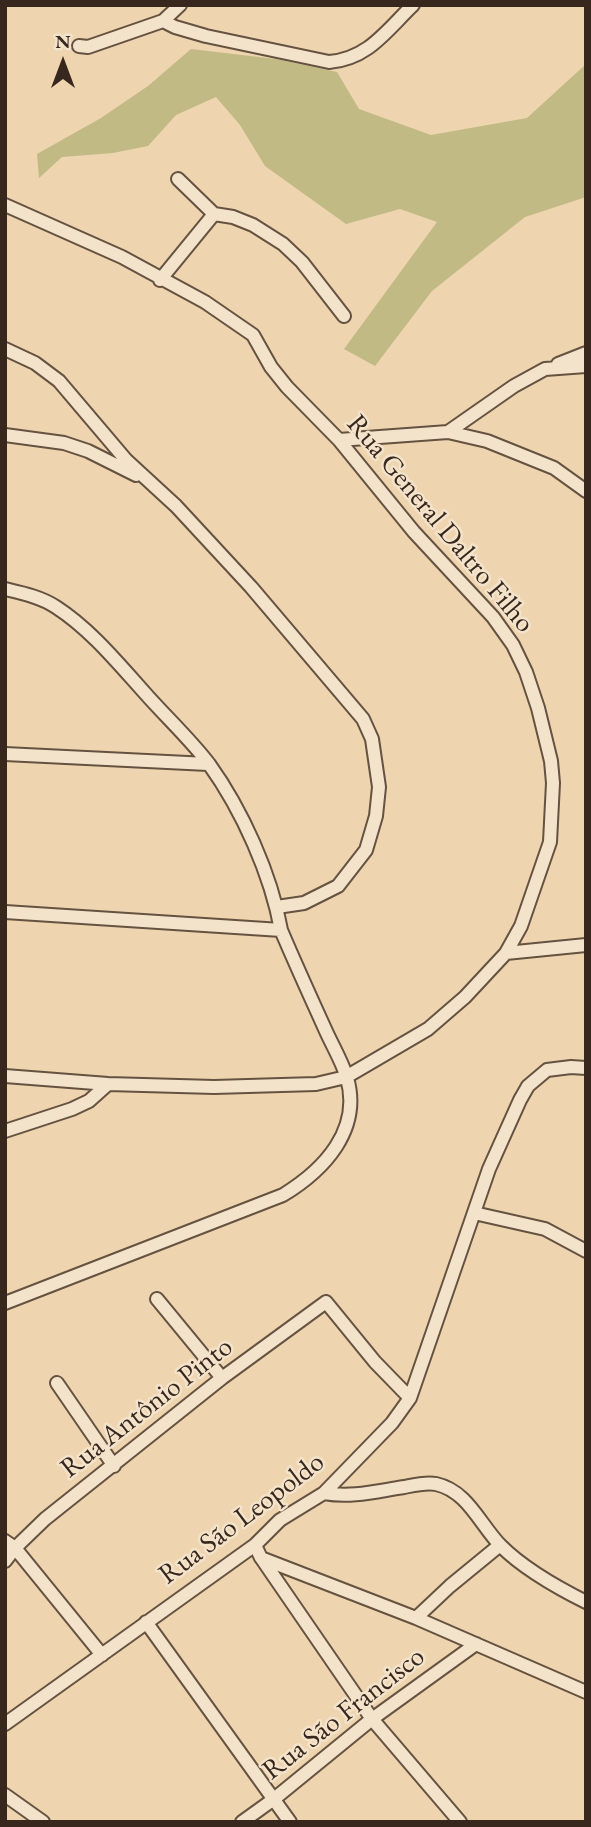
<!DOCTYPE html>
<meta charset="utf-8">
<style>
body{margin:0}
#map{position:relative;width:591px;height:1827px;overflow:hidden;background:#eed4af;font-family:"EB Garamond",serif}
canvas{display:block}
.frame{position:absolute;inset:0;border:7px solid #37271c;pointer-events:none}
.north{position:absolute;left:28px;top:28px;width:70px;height:70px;-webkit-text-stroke:5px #f4e3cb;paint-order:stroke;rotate:0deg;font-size:19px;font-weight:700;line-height:28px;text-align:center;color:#37271c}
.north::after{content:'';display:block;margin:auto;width:24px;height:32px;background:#37271c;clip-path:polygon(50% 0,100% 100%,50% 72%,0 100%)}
</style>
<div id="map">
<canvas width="591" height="1827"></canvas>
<div class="frame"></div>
<div class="north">N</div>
</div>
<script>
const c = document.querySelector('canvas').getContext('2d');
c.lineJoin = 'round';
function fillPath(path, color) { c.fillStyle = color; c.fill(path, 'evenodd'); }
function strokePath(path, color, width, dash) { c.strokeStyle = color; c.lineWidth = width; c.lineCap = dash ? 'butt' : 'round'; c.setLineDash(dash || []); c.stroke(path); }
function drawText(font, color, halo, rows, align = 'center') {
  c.font = font + ' "EB Garamond",serif'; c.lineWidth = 5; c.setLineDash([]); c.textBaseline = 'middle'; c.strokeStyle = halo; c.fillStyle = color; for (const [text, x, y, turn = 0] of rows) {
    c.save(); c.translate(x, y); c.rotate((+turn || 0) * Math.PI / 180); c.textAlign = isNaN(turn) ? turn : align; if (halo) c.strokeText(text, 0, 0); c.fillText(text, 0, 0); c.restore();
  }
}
fillPath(new Path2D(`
 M191,49L276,59L337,72L359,109L431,135L527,118L586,64V197L525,217L432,291L375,366L344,349L437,222L400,209L346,224L265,166L240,125L216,97L176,115L148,146L113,153L62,157L39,178L37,154L101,118L148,86Z`), '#c1ba85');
const minor = new Path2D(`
 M163,21L175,27L206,36L329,62C368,59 386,31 413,5
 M79,46L88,47L163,21L180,5
 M178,179L214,214L233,217L253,225L283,244L302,262L344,316
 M5,205L122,257L205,302L253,335L271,367L287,387L339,440L414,532L493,617L513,645L526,672L538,708L551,761L553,783L550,842L521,926L506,953L465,997L428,1029L346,1077L316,1084L214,1087L108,1084L5,1076
 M160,280L214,214
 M5,349L35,363L59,381L126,460L176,506L251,587L363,719L372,739L379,787L376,816L366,850L338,886L304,903L277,907
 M558,364L586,353
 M448,432L514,386L545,369L586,366
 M5,435L64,443L88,451L136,475
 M339,440L448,432L487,441L554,468L586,491
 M5,589C22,593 41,597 56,607C90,629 117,662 144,692C165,716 190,739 209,764C242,810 271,874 281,930C295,963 310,996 325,1029C332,1045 342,1061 347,1078C362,1130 324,1170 283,1195L5,1303
 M5,754L208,764
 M5,912L281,930
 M506,953L586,945
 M5,1131L72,1109L89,1101L108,1084
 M474,1213L545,1229L586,1251
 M157,1299L222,1378
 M57,1383L114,1466
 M324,1493C352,1498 377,1491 404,1487C414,1485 426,1482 436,1484C468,1491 480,1525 501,1546C524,1569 556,1587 586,1602
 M5,1541L15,1548L102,1655
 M255,1545L261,1558L416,1618L586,1692
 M262,1559L372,1719L460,1822
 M5,1561L15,1548L45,1519L222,1378L326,1302L375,1362L410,1398
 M416,1618L450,1586L500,1545
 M146,1622L290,1822
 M5,1724L255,1545L280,1520L324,1493L392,1423L410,1398L489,1169L520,1100L528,1086L547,1070L571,1067L586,1068
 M5,1795L43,1822
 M242,1822L274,1799L372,1719L476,1644`);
strokePath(minor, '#655241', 16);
strokePath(minor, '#f4e3cb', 12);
drawText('28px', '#37271c', '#f4e3cb', [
 ["Rua General Daltro Filho",440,524,50],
 ["Rua Antônio Pinto",147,1408,-38],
 ["Rua São Leopoldo",242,1519,-37],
 ["Rua São Francisco",344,1714,-38]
]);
</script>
